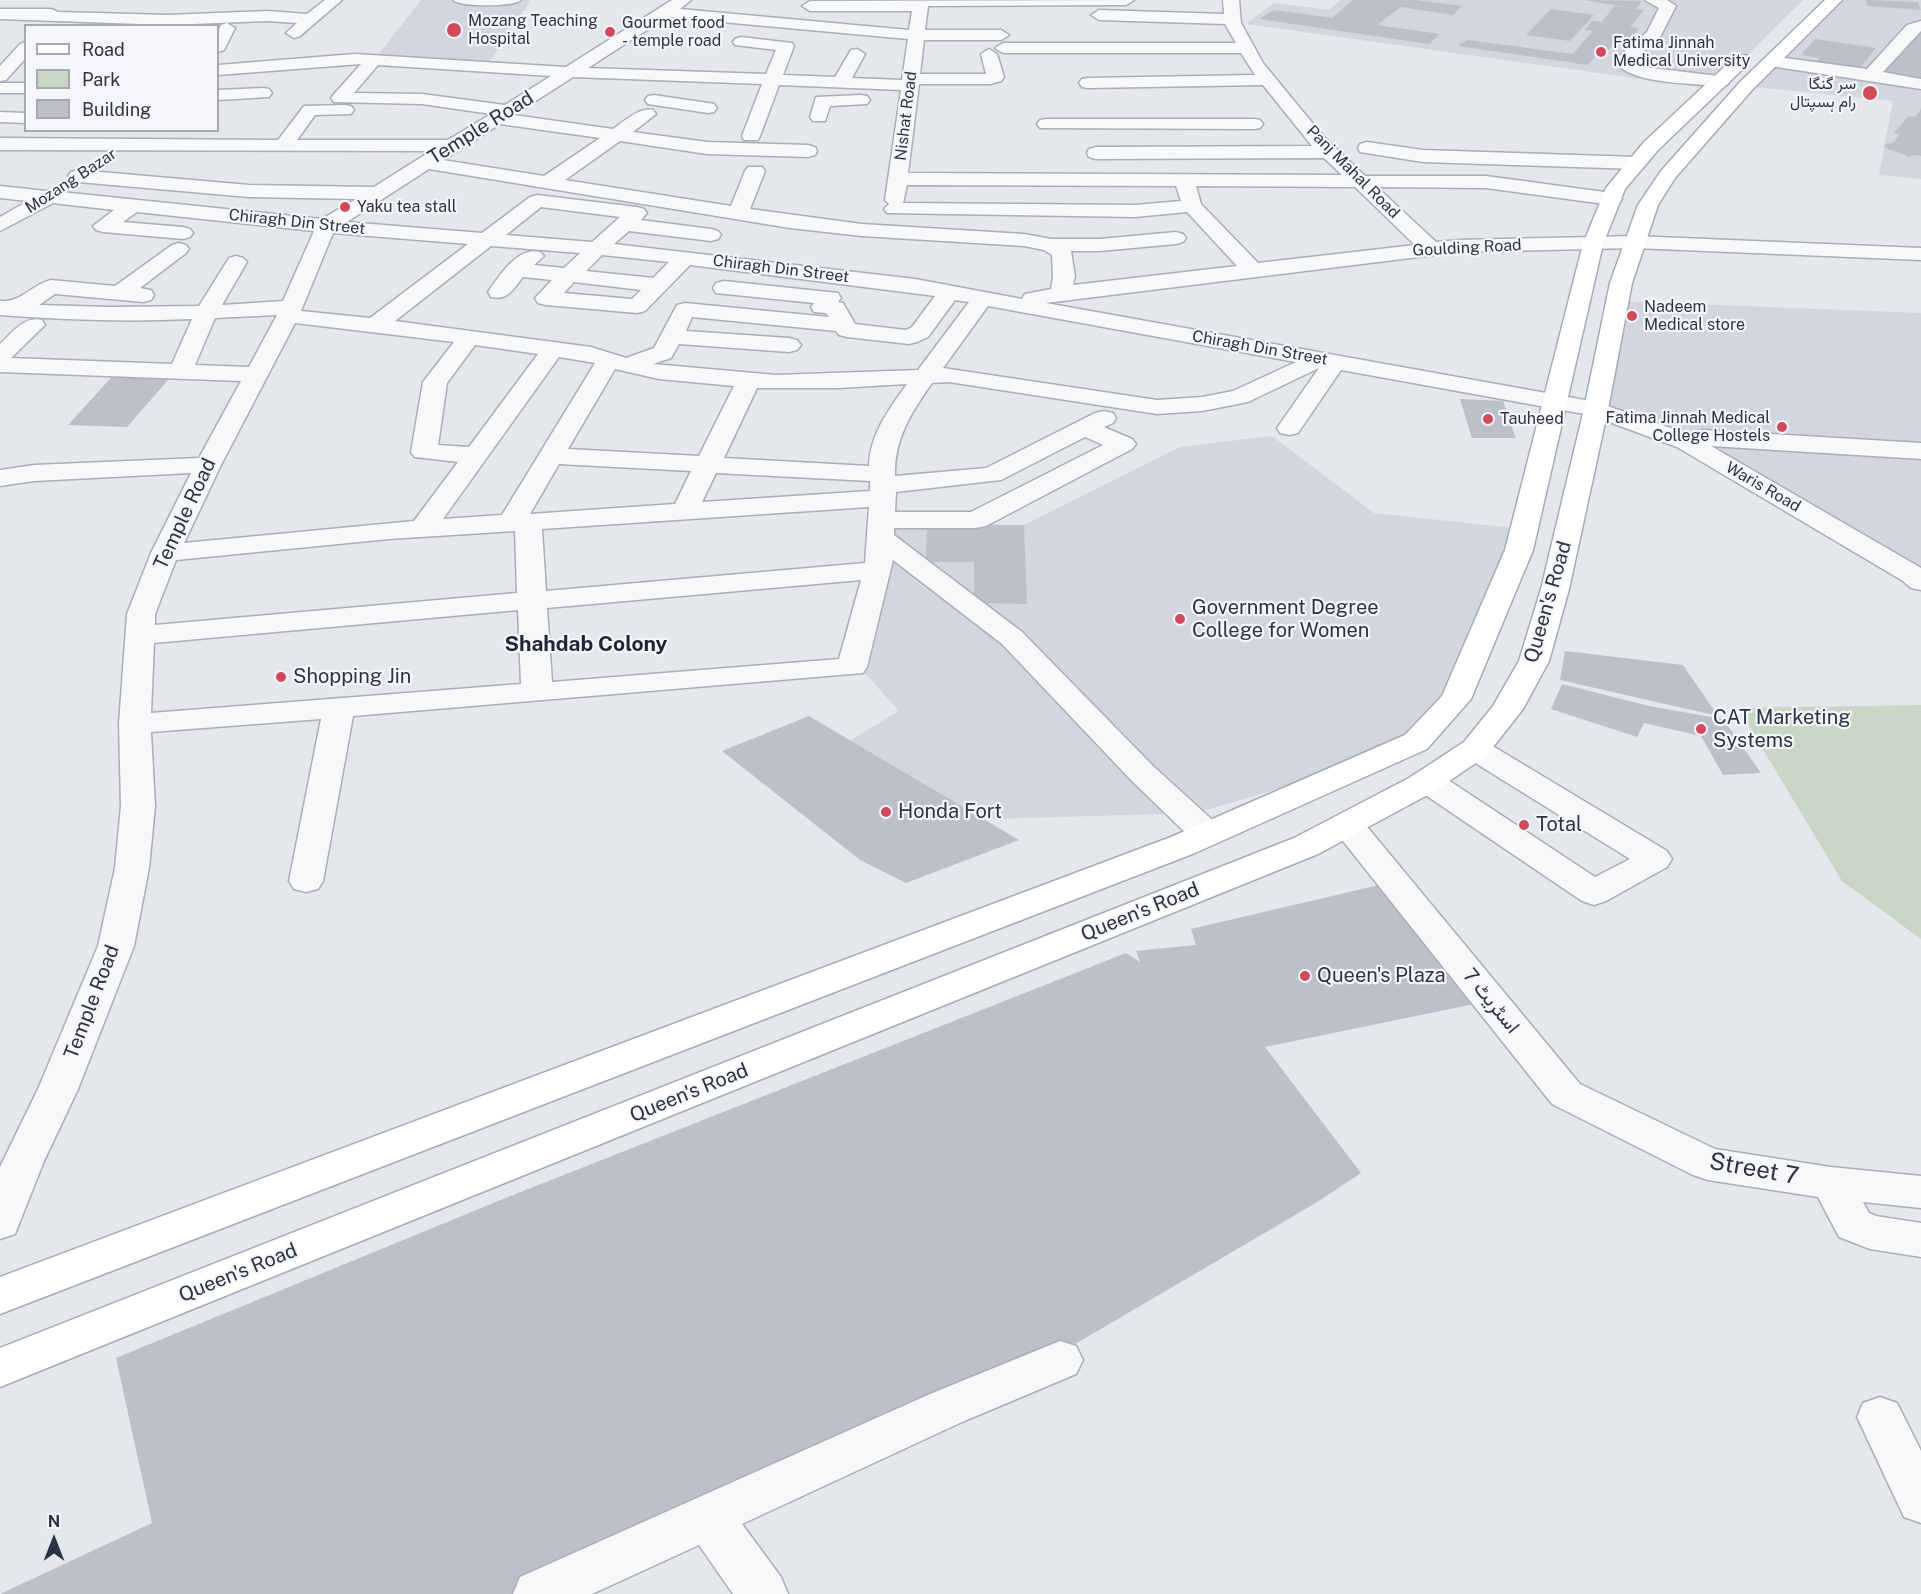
<!DOCTYPE html>
<meta charset="utf-8">
<style>
body{margin:0}
#map{position:relative;width:1921px;height:1594px;overflow:hidden;background:#e4e7ec;font-family:"Public Sans",sans-serif}
canvas{display:block}
.legend{position:absolute;left:24px;top:24px;width:195px;height:108px;box-sizing:border-box;background:#f4f6f9;border:2px solid #a4a8b1;margin:0;padding:8px 10px;list-style:none;font-size:18px;color:#2b3445}
.legend li{display:flex;align-items:center;gap:12px;height:30px}
.legend b{width:30px;border:2px solid #a4a8b1}
.north{position:absolute;left:24px;top:1510px;width:60px;height:60px;-webkit-text-stroke:4px #f4f6f9;paint-order:stroke;rotate:0deg;font-size:16px;font-weight:700;line-height:24px;text-align:center;color:#2b3445}
.north::after{content:'';display:block;margin:auto;width:21px;height:27px;background:#2b3445;clip-path:polygon(50% 0,100% 100%,50% 72%,0 100%)}
</style>
<div id="map">
<canvas width="1921" height="1594"></canvas>
<ul class="legend">
<li><b style="height:8px;background:#fff"></b>Road</li>
<li><b style="height:16px;background:#c9d6c5"></b>Park</li>
<li><b style="height:16px;background:#bbc0ca"></b>Building</li>
</ul>
<div class="north">N</div>
</div>
<script>
const c = document.querySelector('canvas').getContext('2d');
c.lineJoin = 'round';
function fillPath(path, color) { c.fillStyle = color; c.fill(path, 'evenodd'); }
function strokePath(path, color, width, dash) { c.strokeStyle = color; c.lineWidth = width; c.lineCap = dash ? 'butt' : 'round'; c.setLineDash(dash || []); c.stroke(path); }
function drawText(font, color, halo, rows, align = 'center') {
  c.font = font + ' "Public Sans",Vazirmatn,sans-serif'; c.lineWidth = 4.5; c.setLineDash([]); c.textBaseline = 'middle'; c.strokeStyle = halo; c.fillStyle = color; for (const [text, x, y, turn = 0] of rows) {
    c.save(); c.translate(x, y); c.rotate((+turn || 0) * Math.PI / 180); c.textAlign = isNaN(turn) ? turn : align; if (halo) c.strokeText(text, 0, 0); c.fillText(text, 0, 0); c.restore();
  }
}
fillPath(new Path2D(`
 M421,0H531L486,67L374,60Z
 M1341,0H1803L1713,89L1246,24L1274,3L1329,10Z
 M1835,0H1921V179L1879,175L1893,101L1746,86Z
 M1617,301L1921,313V575L1689,446L1596,409Z
 M1272,436L1374,513L1523,529L1456,699L1414,740L1331,773L1196,813L958,820L834,750L899,711L860,668L883,523L1024,525L1180,447Z`), '#d2d6de');
fillPath(new Path2D(`
 M1921,705V939L1842,881L1738,708Z`), '#c9d6c5');
fillPath(new Path2D(`
 M1353,0H1416L1462,6L1453,15L1401,7L1377,25L1440,34L1429,44L1259,19L1274,10L1332,18Z
 M1584,0L1642,1L1635,9L1644,10L1630,27L1639,28L1628,41L1618,39L1603,56L1596,55L1588,65L1458,46L1467,40L1573,54L1593,31L1584,30L1592,21L1602,22L1614,6L1630,8Z
 M1866,0L1918,2L1921,10L1867,6Z
 M1551,9L1594,15L1570,41L1526,35Z
 M1921,27V83L1879,73Z
 M1815,39L1876,48L1858,71L1813,64L1819,58L1801,55Z
 M1921,109V156L1912,155L1910,157L1888,149L1884,146L1886,144L1893,143L1900,134L1894,133L1909,116L1915,117Z
 M118,370L175,372L127,427L68,425Z
 M1460,399L1503,401L1516,438H1472Z
 M927,525H1024L1027,604L974,603V562H926Z
 M1565,651L1683,665L1718,716L1560,680Z
 M1562,684L1649,706L1723,719L1761,773L1723,775L1701,736L1644,723L1637,737L1551,709Z
 M809,716L924,784L1019,840L906,883L860,860L722,751Z
 M1392,882L1484,1002L1265,1047L1361,1173L1314,1204L1053,1357L521,1594H0L152,1523L116,1358L503,1199L1126,953L1140,962L1136,951L1196,945L1191,929Z`), '#bbc0ca');
const minor = new Path2D(`
 M325,0H342L300,36L294,38L286,33L297,23L267,21L168,25L0,19V9H51L58,12L168,15L267,11L307,14Z
 M453,0H521C514,7 460,7 453,0Z
 M672,0H691L680,9L909,30L912,11H810L802,6L810,1L1134,0L1126,5L928,6L925,30H1001L1009,35L1001,40H924L920,74H986L981,54L989,49L997,54L1004,77L1001,81L991,84H919L908,173L1342,175L1324,158L1096,159L1089,157L1087,153L1089,149L1096,147L1312,146L1263,85L1088,88L1082,87L1079,83L1082,79L1088,78L1255,75L1241,53H1003L995,48L1003,43H1236L1225,24L1099,20L1091,15L1099,10L1224,14L1223,0H1239L1241,23L1263,63L1323,136L1365,176H1486L1612,193L1619,195L1622,199L1619,203L1612,205L1486,188L1377,187L1436,242L1459,240L1634,236L1921,248V260L1634,248L1459,252L1046,303L1596,402L1688,434L1703,430L1921,443V459L1711,446L1921,568V590L1911,588L1903,581L1677,447L1590,415L1341,370L1298,433L1289,435L1280,433L1277,428L1319,368L1248,402L1202,411L1157,414L949,382L932,383C911,413 894,439 895,476L986,468L1095,413L1104,411L1113,413L1116,418L1113,423L1104,427L1132,439L1136,444L1132,449L986,526L976,528H894V535L1022,632L1153,766L1219,826L1224,834L1219,842L1207,845L1195,842L1131,780L1002,644L893,560L867,667L863,673L353,716L323,881L318,889L306,892L294,889L289,881L321,719L151,732L155,806L149,868L134,946L78,1089L44,1161L15,1234L0,1239V1167L38,1089L98,946L115,868L121,806L119,724L127,614L151,553L191,473L34,481L0,486V470L34,465L199,458L241,381L0,372V344C13,332 24,316 42,320L45,325L11,358L172,364L192,319C128,322 64,320 0,315V301C21,303 31,285 51,280L115,286L172,245L179,243L186,245L189,249L186,253L140,288L151,290L154,295L151,300L143,302L55,294L39,305L109,307L199,306L229,258L236,256L243,258L247,262L222,305L283,301L314,231L137,212L123,222L183,227L190,229L193,233L190,237L183,239L103,232L96,230L93,226L114,210L53,203L0,231V217L28,201L0,198V186L46,191L53,189L61,192L322,219L356,199L249,197L78,182L71,180L68,176L71,172L78,170L249,185L374,187L431,151L0,150V138L278,140L304,106L345,105L351,106L354,110L351,114L315,115L297,140H448L491,114L422,104L334,102L331,98L334,94L361,64L218,75V65L355,54L566,67ZM667,17L908,39L902,80L852,78L865,54L857,49L851,50L835,77L783,75L794,46L792,43L741,37L735,39L733,42L735,45L776,50L766,74L588,68ZM378,65L551,76L505,105L422,94L354,93ZM573,77L762,84L742,136L744,140H758L760,136L779,85L901,90L885,200L889,204L884,209L887,213L1135,217L1187,212L1237,266L1073,285L1075,277L1071,251H1100L1176,244L1183,242L1186,238L1183,234L1176,232L1100,239H1051L1024,234L862,224L750,209L765,171L762,167H748L745,171L731,206L565,180L620,141L707,154L808,157L815,155L817,151L815,147L808,145L707,142L633,132L656,114L653,110C639,107 625,121 613,129L514,115ZM500,124L600,138L544,176L443,160ZM429,169L790,228L862,236L1024,246L1044,250L1052,255L1053,277L1051,289L1025,294L1022,299L915,279L614,244L629,231L711,241L718,239L721,235L718,231L711,229L641,220L647,213L644,209L637,207L537,195L530,197L482,233L347,222ZM907,185L1176,186L1181,201L1135,205L903,203ZM1196,186L1355,187L1415,245L1258,263L1201,204ZM541,207L620,217L592,242L506,235ZM333,233L468,244L370,318L301,311ZM491,246L580,253L564,268L534,265L544,256L540,252C518,246 499,276 488,292L491,297C508,301 513,289 523,277L552,280L535,298L538,303L546,305L637,313L645,311L690,265L935,296L912,327L906,330L855,324L843,303L838,302L841,298L838,293L724,281L716,283L713,288L716,293L814,303L811,307L814,312L826,313L829,317L685,303L677,305L654,348L626,358L591,347L395,321ZM602,255L669,262L653,278L586,271ZM574,282L641,290L632,299L564,293ZM955,300L969,302L918,370L776,375L653,364L671,358L679,344L789,352L797,350L801,345L797,340L789,338L686,331L692,317L836,331L839,335L847,337L909,344L917,342L928,337ZM988,306L1296,362L1233,391L1202,397L1157,400L943,368ZM277,315L249,367L195,365L215,318ZM295,323L454,342L423,382L411,452L415,457L458,462L414,521L184,543L221,465ZM475,345L538,354L469,447L438,445L447,383ZM559,357L595,363L502,515L443,519ZM615,369L659,379L734,386L699,456L568,449ZM907,384C889,409 870,434 869,466L724,458L757,388H838ZM1085,437L1103,445L971,512H895L896,492L1001,480ZM559,464L691,471L675,504L530,514ZM716,473L870,481V491L702,502ZM869,507L865,563L546,591L542,529ZM515,531L517,593L155,625V614L176,560L389,539ZM861,580L839,659L552,682L547,608ZM518,610L521,684L151,713L154,643Z
 M1645,0H1667L1676,6L1660,37L1634,61L1643,67L1727,77L1730,81L1727,85L1721,86C1694,83 1632,85 1615,62L1617,58L1647,32L1659,8Z
 M1921,21V31L1883,72L1921,79V89L1770,66L1762,61L1770,56L1867,69L1907,25Z
 M227,23L235,28L224,50L218,52V31L221,25Z
 M26,42V58L6,80L0,81V66L20,44Z
 M0,83H26V93H0Z
 M263,88L269,89L272,93L269,97L218,100V90Z
 M654,95L708,103L714,104L717,108L714,112L708,113L648,104L645,100L648,96Z
 M861,95L867,96L870,100L867,104L830,106L825,121H813L810,117L816,97Z
 M0,112L26,113V123L0,122Z
 M1046,119H1254L1260,120L1263,124L1260,128L1254,129L1040,128L1037,124L1040,120Z
 M1367,142L1423,150L1637,157L1644,159L1646,163L1644,167L1637,169L1423,162L1360,152L1358,148L1360,144Z
 M1475,739L1486,742L1667,851L1672,859L1667,867L1606,901L1594,905L1582,901L1415,788L1411,781L1415,774L1427,771L1439,774L1595,877L1630,859L1464,756L1459,749L1464,742Z
 M1347,813L1359,817L1580,1084L1715,1149L1831,1167L1921,1176V1208L1863,1202L1869,1213L1876,1216L1921,1223V1257L1870,1249L1839,1237L1818,1197L1708,1180L1693,1175L1552,1104L1335,831L1330,824L1335,817Z
 M1060,1341L1076,1346L1083,1360L1076,1374L962,1422L742,1524L781,1577L788,1594H733L699,1545L592,1594H513L520,1577L930,1394Z
 M1880,1397L1897,1403L1921,1451V1523L1904,1517L1857,1417L1863,1403Z`);
const major = new Path2D(`
 M1825,0H1842L1752,90L1675,178L1658,205L1632,283L1608,409L1569,589L1549,661L1523,709L1486,756L1433,792L1318,854L0,1387V1348L1294,838L1409,778L1464,742L1493,706L1519,661L1541,589L1584,409L1610,283L1638,205L1661,171L1740,82Z
 M1742,55L1748,56L1750,60L1748,64L1658,150L1625,189L1603,244L1533,550L1471,699L1427,749L1195,853L0,1314V1277L1171,837L1405,735L1442,696L1505,550L1583,244L1606,188L1644,142L1736,56Z`);
strokePath(minor, '#a9aeb7', 3);
strokePath(major, '#a3abb8', 3);
fillPath(minor, '#f7f8fa');
fillPath(major, '#fff');
for (const [x, y, r, color] of [
 [454,30,8,"#d1495b"],
 [610,32,6,"#d1495b"],
 [1601,52,6,"#d1495b"],
 [1870,93,8,"#d1495b"],
 [345,207,6,"#d1495b"],
 [1632,316,6,"#d1495b"],
 [1488,419,6,"#d1495b"],
 [1782,427,6,"#d1495b"],
 [1180,619,6,"#d1495b"],
 [281,677,6,"#d1495b"],
 [1701,729,6,"#d1495b"],
 [886,812,6,"#d1495b"],
 [1524,825,6,"#d1495b"],
 [1305,976,6,"#d1495b"]
]) { const dot = new Path2D(); dot.arc(x, y, r, 0, 2 * Math.PI); c.fillStyle = color; c.fill(dot); strokePath(dot, '#f4f6f9', 2); }
drawText('16px', '#2b3445', '#f4f6f9', [
 ["Mozang Teaching",468,21],
 ["Hospital",468,39],
 ["Gourmet food",622,23],
 ["- temple road",622,41],
 ["Fatima Jinnah",1613,43],
 ["Medical University",1613,61],
 ["سر گنگا",1856,84,"right"],
 ["رام ہسپتال",1856,102,"right"],
 ["Yaku tea stall",357,207],
 ["Nadeem",1644,307],
 ["Medical store",1644,325],
 ["Fatima Jinnah Medical",1770,418,"right"],
 ["College Hostels",1770,436,"right"],
 ["Tauheed",1500,419]
], 'left');
drawText('16px', '#2b3445', '#f4f6f9', [
 ["Nishat Road",906,116,-83],
 ["Panj Mahal Road",1353,172,45],
 ["Mozang Bazar",71,181,-33],
 ["Chiragh Din Street",297,222,6],
 ["Goulding Road",1467,248,-3],
 ["Chiragh Din Street",781,269,7],
 ["Chiragh Din Street",1260,348,10],
 ["Waris Road",1763,487,30]
]);
drawText('20px', '#2b3445', '#f4f6f9', [
 ["Temple Road",481,128,-32],
 ["Temple Road",185,514,-65],
 ["Queen's Road",1548,602,-74],
 ["Queen's Road",1140,912,-22],
 ["اسٹریٹ 7",1491,1001,51],
 ["Temple Road",92,1002,-69],
 ["Queen's Road",689,1093,-22],
 ["Queen's Road",238,1273,-22]
]);
drawText('20px', '#2b3445', '#f4f6f9', [
 ["Government Degree",1192,608],
 ["College for Women",1192,631],
 ["Shopping Jin",293,677],
 ["CAT Marketing",1713,718],
 ["Systems",1713,741],
 ["Honda Fort",898,812],
 ["Total",1536,825],
 ["Queen's Plaza",1317,976]
], 'left');
drawText('bold 21px', '#1d2536', '#f4f6f9', [
 ["Shahdab Colony",586,645]
]);
drawText('24px', '#2b3445', '#f4f6f9', [
 ["Street 7",1754,1169,10]
]);
</script>
